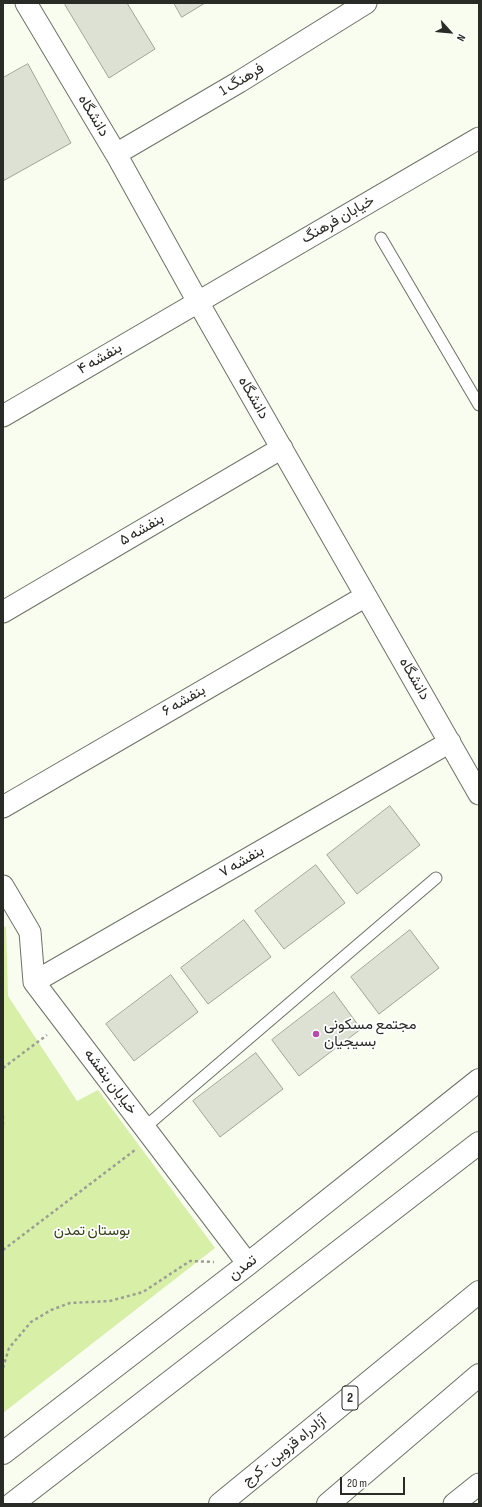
<!DOCTYPE html>
<meta charset="utf-8">
<style>
body{margin:0}
#map{position:relative;width:482px;height:1507px;overflow:hidden;background:#f8fdf0;font-family:"Sofia Sans Condensed",sans-serif}
canvas{display:block}
.frame{position:absolute;inset:0;border:4px solid #292b26;pointer-events:none}
.north{position:absolute;left:430px;top:12px;width:40px;height:40px;-webkit-text-stroke:3px #fff;paint-order:stroke;rotate:117deg;font-size:11px;font-weight:700;line-height:16px;text-align:center;color:#292b26}
.north::after{content:'';display:block;margin:auto;width:14px;height:18px;background:#292b26;clip-path:polygon(50% 0,100% 100%,50% 72%,0 100%)}
.scale{position:absolute;left:340px;top:1477px;width:65px;height:18px;box-sizing:border-box;border:2px solid #292b26;border-top:0;padding-left:5px;font-size:12px;line-height:14px;white-space:nowrap;color:#292b26;-webkit-text-stroke:3px #fff;paint-order:stroke}
</style>
<div id="map">
<canvas width="482" height="1507"></canvas>
<div class="frame"></div>
<div class="north">N</div>
<div class="scale">20 m</div>
</div>
<script>
const c = document.querySelector('canvas').getContext('2d');
c.lineJoin = 'round';
function fillPath(path, color) { c.fillStyle = color; c.fill(path, 'evenodd'); }
function strokePath(path, color, width, dash) { c.strokeStyle = color; c.lineWidth = width; c.lineCap = dash ? 'butt' : 'round'; c.setLineDash(dash || []); c.stroke(path); }
function drawText(font, color, halo, rows, align = 'center') {
  c.font = font + ' "Sofia Sans Condensed",Vazirmatn,sans-serif'; c.lineWidth = 3.5; c.setLineDash([]); c.textBaseline = 'middle'; c.strokeStyle = halo; c.fillStyle = color; for (const [text, x, y, turn = 0] of rows) {
    c.save(); c.translate(x, y); c.rotate((+turn || 0) * Math.PI / 180); c.textAlign = isNaN(turn) ? turn : align; if (halo) c.strokeText(text, 0, 0); c.fillText(text, 0, 0); c.restore();
  }
}
fillPath(new Path2D(`
 M6,926L8,996L77,1101L98,1090L215,1248L3,1413V928Z`), '#d7efa7');
const building = new Path2D(`
 M67,3H127L155,49L109,78L65,5Z
 M174,3H205L182,17Z
 M28,64L71,143L3,181V78Z
 M390,806L420,845L357,894L327,855Z
 M316,865L345,903L284,949L255,911Z
 M244,920L271,957L208,1004L181,968Z
 M410,930L439,968L379,1014L351,977Z
 M171,975L198,1012L134,1061L106,1024Z
 M334,992L361,1029L299,1076L272,1040Z
 M256,1053L283,1089L220,1137L193,1101Z`);
fillPath(building, '#dce1d4');
strokePath(building, '#a0a498', 1);
const service = new Path2D(`
 M381,238L479,405
 M144,1128L436,878`);
const minor = new Path2D(`
 M26,3L116,154L198,302L479,794
 M116,154L239,82L366,3
 M3,416L479,138
 M3,612L282,448
 M3,807L366,596
 M3,886L30,932L34,982L248,1264
 M34,982L450,742
 M454,1504L479,1484`);
const tertiary = new Path2D(`
 M3,1453L248,1264L479,1080
 M12,1504L479,1143`);
const motorway = new Path2D(`
 M220,1504L479,1292
 M328,1504L479,1375`);
strokePath(service, '#6e7267', 13);
strokePath(minor, '#6e7267', 23);
strokePath(tertiary, '#6e7267', 24);
strokePath(motorway, '#6e7267', 24);
strokePath(new Path2D(`
 M3,1068L47,1035
 M3,1116V1127
 M3,1250L135,1150
 M3,1368L9,1348L31,1322L51,1310L70,1303L110,1301L143,1292L190,1261L214,1262`), '#9b9e95', 2.5, [3, 3]);
strokePath(service, '#fff', 11);
strokePath(minor, '#fff', 21);
strokePath(tertiary, '#fff', 22);
strokePath(motorway, '#fff', 22);
for (const [x, y, r, color] of [
 [316,1034,4,"#b64bac"]
]) { const dot = new Path2D(); dot.arc(x, y, r, 0, 2 * Math.PI); c.fillStyle = color; c.fill(dot); strokePath(dot, '#fff', 1.5); }
for (const [x, y, w] of [
 [350,1398,16]
]) { const box = new Path2D(); box.roundRect(x - w / 2, y - 12, w, 24, 3); c.fillStyle = '#fff'; c.fill(box); strokePath(box, '#292b26', 1); }
drawText('bold 14px', '#292b26', null, [
 ["2",350,1398]
]);
drawText('15px', '#292b26', '#fff', [
 ["فرهنگ 1",242,80,-31],
 ["دانشگاه",93,116,59],
 ["خیابان فرهنگ",338,220,-30],
 ["بنفشه ۴",100,359,-30],
 ["دانشگاه",253,398,60],
 ["بنفشه ۵",142,530,-30],
 ["دانشگاه",414,679,60],
 ["بنفشه ۶",184,701,-30],
 ["بنفشه ۷",242,862,-30],
 ["خیابان بنفشه",110,1082,53],
 ["تمدن",243,1268,-38],
 ["آزادراه قزوین - کرج",285,1451,-39]
]);
drawText('15px', '#292b26', '#fff', [
 ["مجتمع مسکونی",324,1025],
 ["بسیجیان",324,1042]
], 'left');
drawText('15px', '#37431c', '#fff', [
 ["بوستان تمدن",92,1231]
]);
</script>
